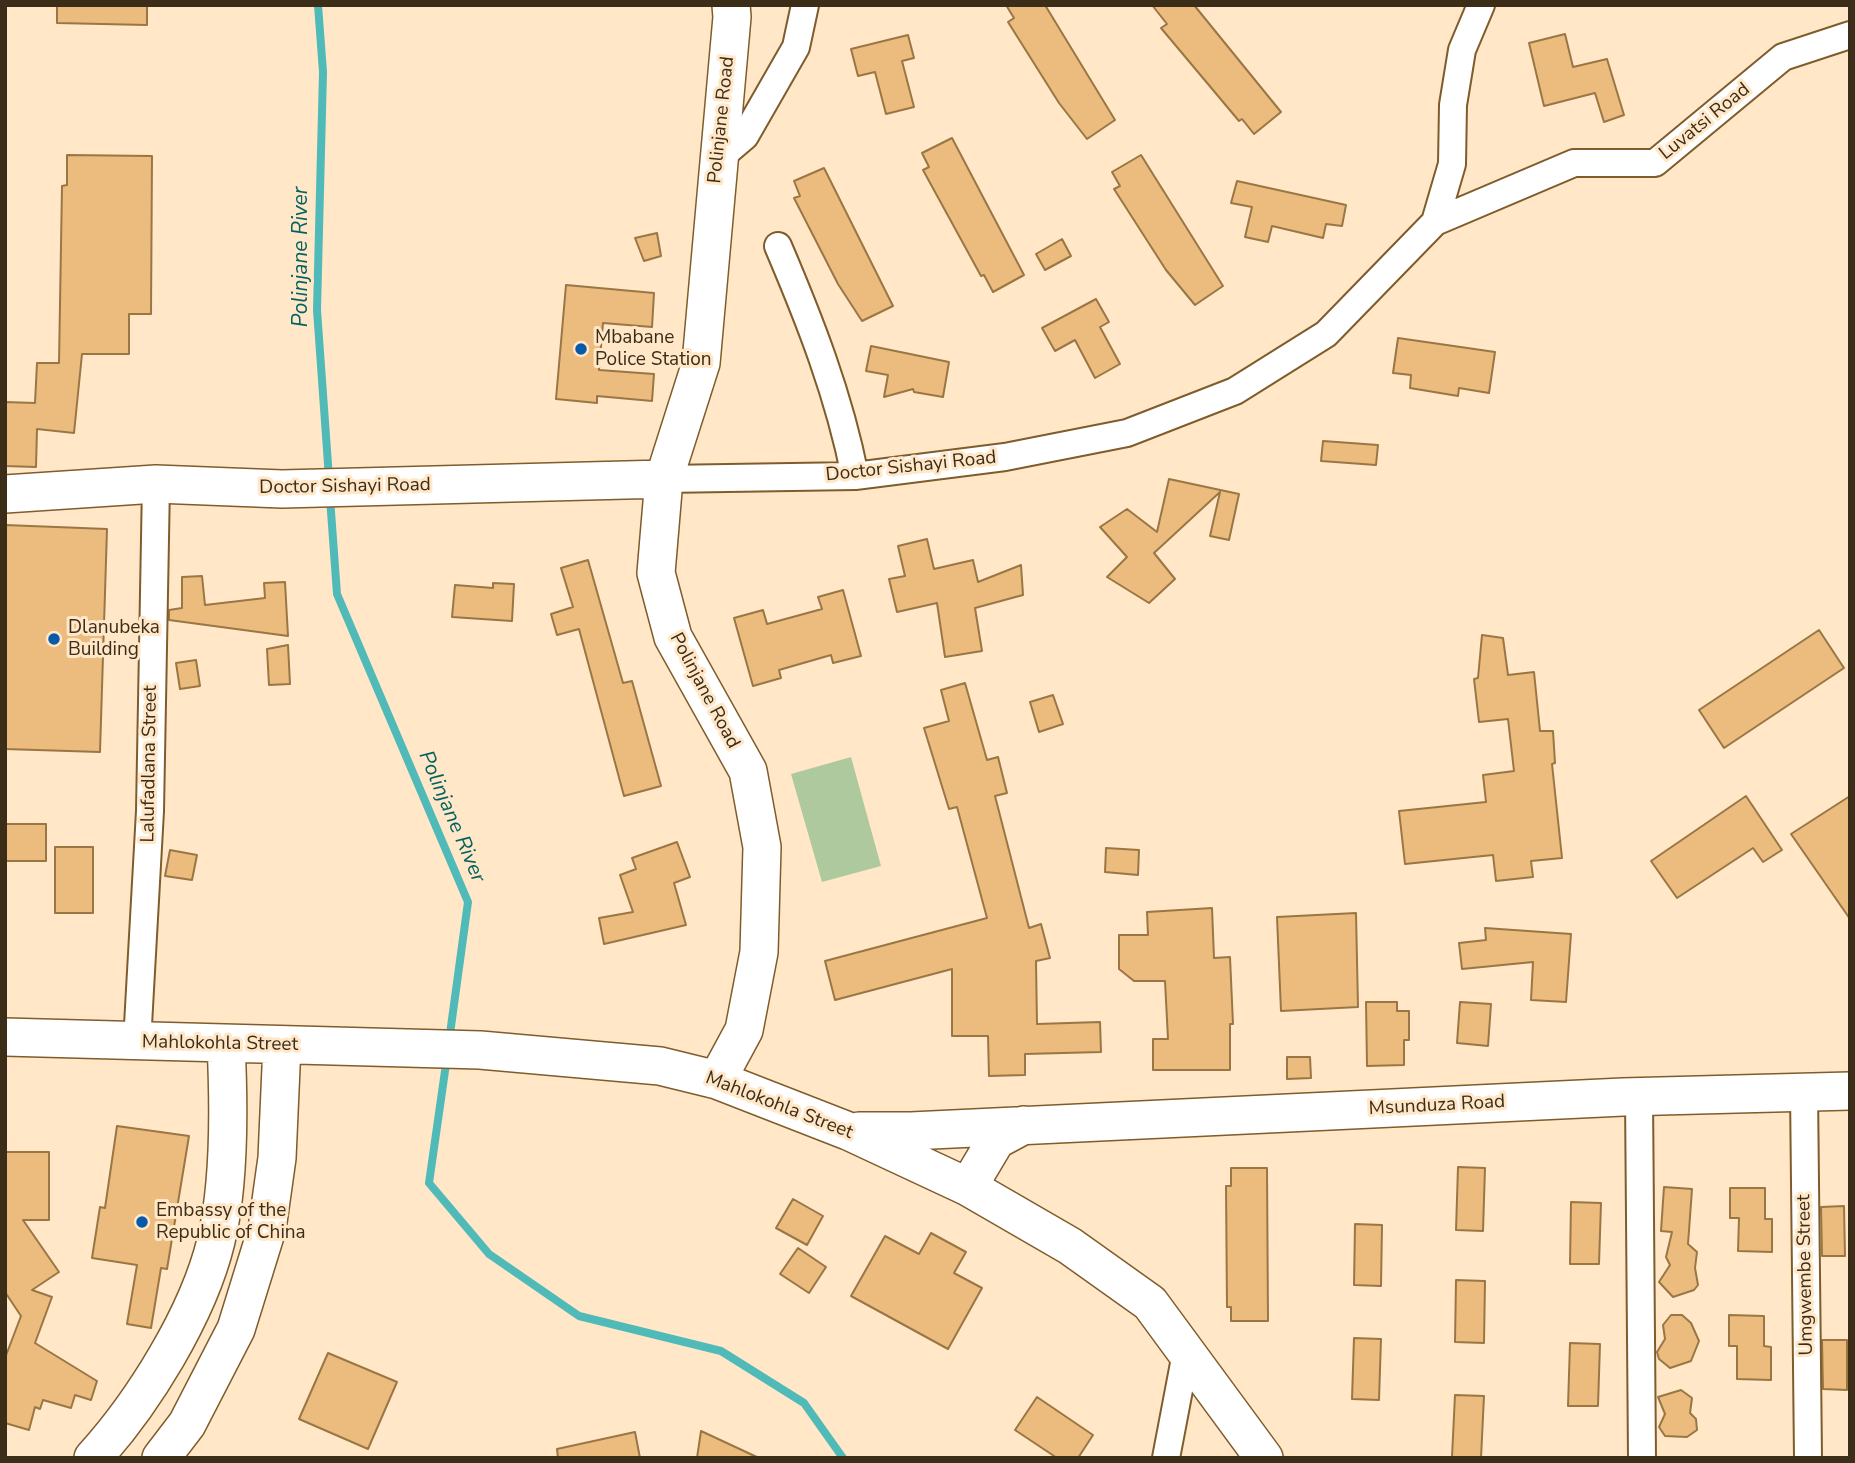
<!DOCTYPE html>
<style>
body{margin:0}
#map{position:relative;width:1855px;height:1463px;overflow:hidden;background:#ffe7c8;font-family:"Nunito Sans",sans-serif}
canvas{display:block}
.frame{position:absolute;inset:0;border:7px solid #3c2d18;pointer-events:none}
</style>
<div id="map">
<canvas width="1855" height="1463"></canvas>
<div class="frame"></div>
</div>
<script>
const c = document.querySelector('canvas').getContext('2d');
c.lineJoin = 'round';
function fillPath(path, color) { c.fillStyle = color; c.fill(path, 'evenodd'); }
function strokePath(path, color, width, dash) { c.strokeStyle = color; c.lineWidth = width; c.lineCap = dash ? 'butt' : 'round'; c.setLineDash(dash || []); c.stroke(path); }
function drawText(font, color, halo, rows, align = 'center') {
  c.font = font + ' "Nunito Sans",sans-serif'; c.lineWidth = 6; c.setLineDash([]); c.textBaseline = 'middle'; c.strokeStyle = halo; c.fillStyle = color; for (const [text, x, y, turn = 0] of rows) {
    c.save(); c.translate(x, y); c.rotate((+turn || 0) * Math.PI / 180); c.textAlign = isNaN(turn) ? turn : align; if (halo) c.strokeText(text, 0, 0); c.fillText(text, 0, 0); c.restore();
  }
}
fillPath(new Path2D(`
 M851,757L881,866L822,882L791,774Z`), '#afc99e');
strokePath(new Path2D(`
 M318,5L323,72L317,310L329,478
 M330,498L337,594L468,902L449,1041
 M447,1057L429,1183L489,1254L579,1316L721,1351L804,1403L843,1458`), '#50bab8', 8);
const building = new Path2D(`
 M57,5H147V25L57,23Z
 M1006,5H1045L1115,120L1087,139L1059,103L1008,22L1014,18Z
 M1152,5H1194L1281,112L1254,134L1242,119L1239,121L1161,28L1167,24Z
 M1565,34L1573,67L1607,59L1624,115L1604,122L1595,93L1544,106L1529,43Z
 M908,35L914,58L902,61L914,107L886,114L875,72L858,76L851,49Z
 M952,138L1024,275L993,292L984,275L981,276L923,170L929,167L922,153Z
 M67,155L152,156L151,314H129V354H82L74,433L37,429L36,467L5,466V402L35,403L37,363H59L62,186L67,185Z
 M1141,155L1223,286L1195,305L1166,270L1114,189L1120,186L1112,172Z
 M824,168L893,306L862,321L838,284L794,198L800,196L794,181Z
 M1237,181L1346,205L1342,226L1326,224L1323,238L1272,226L1268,242L1245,237L1252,207L1231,203Z
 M657,233L661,256L644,261L635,238Z
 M1062,239L1071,256L1045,270L1036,254Z
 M566,285L654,293L652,327L603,323L599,370L654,374L652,401L597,396V403L556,399Z
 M1096,299L1109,322L1100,327L1120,364L1095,378L1075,340L1055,351L1042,328Z
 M1398,338L1495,352L1489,393L1459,388L1458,396L1410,388L1411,375L1393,373Z
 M871,346L949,362L943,397L914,392L913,389L884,397L888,375L866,371Z
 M1323,441L1378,445L1376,465L1321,461Z
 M1169,479L1239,494L1229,540L1210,536L1220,492L1154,553L1175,579L1149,603L1107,577L1127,557L1100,527L1127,509L1157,532Z
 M5,525L107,529L100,752L5,749Z
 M927,539L934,569L973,560L978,582L1021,565L1023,595L975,608L982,651L945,657L937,603L897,612L889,579L905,576L898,546Z
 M588,560L623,683L632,681L661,786L624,796L579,629L557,635L551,614L573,607L561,568Z
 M202,576L205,605L265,598L264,583L285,582L288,636L169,620V610L182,608V577Z
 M493,583L514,584L512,621L452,617L455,585L493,588Z
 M843,590L861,656L833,663L831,655L779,670L781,678L753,686L734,618L763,610L767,624L822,609L818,597Z
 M1819,630L1844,668L1724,748L1699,710Z
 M1482,635L1503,638L1508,675L1534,672L1540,731H1553L1555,763L1552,764L1562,858L1531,861L1533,877L1496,881L1493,855L1405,864L1399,811L1486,802L1483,775L1514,771L1508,719L1479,722L1474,679L1478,678Z
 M288,645L290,684L269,685L267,649Z
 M196,660L200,686L180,689L176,663Z
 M965,683L987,760L998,757L1007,793L995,796L1029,928L1041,924L1050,958L1036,961L1037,1024L1100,1022L1101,1052L1025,1054V1075L989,1076L988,1036H952V969L835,1000L825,961L987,918L957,807L949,809L924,728L949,721L941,690Z
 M1053,695L1063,724L1039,732L1030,702Z
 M1746,796L1782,850L1763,862L1753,848L1677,898L1651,861Z
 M1850,796V919L1791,834Z
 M5,824H46V861H5Z
 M677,842L690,877L674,883L686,925L604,944L599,918L633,912L620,875L636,869L632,858Z
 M55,847H93V913H55Z
 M1106,848L1139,850L1138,875L1105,872Z
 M170,850L197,855L192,880L165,876Z
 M1212,908L1214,958L1230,957L1233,1024H1230V1070H1153V1039H1168L1165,981H1134L1119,969V935H1148L1147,912Z
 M1356,913L1358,1007L1281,1011L1277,917Z
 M1485,928L1571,934L1566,1002L1531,1000L1533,962L1462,969L1459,943L1486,940Z
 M1366,1002H1397V1011H1409V1040H1404V1065L1367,1066Z
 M1460,1002L1491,1004L1488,1046L1457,1043Z
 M1287,1057H1310L1311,1078L1287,1079Z
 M117,1126L189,1136L167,1269L161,1268L151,1328L127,1324L137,1265L92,1258L100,1207L105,1208Z
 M5,1152H49V1220H23L59,1272L32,1290L52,1297L35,1343L97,1381L91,1400L75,1395L71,1408L43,1400L40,1409L35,1407L29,1430L5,1423V1358L21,1316L5,1292Z
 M1458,1167L1485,1168L1483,1231L1456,1230Z
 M1231,1168H1267L1268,1321H1231V1307H1227L1226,1186H1231Z
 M1664,1187L1692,1189L1688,1244L1697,1252L1695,1268L1698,1285L1694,1290L1673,1297L1659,1282L1670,1265L1666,1257L1672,1232L1661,1231Z
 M1730,1188H1765V1219H1772V1252L1738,1251L1739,1218H1730Z
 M793,1199L823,1216L807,1245L776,1228Z
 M1571,1202L1601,1203L1599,1264H1570Z
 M1844,1206L1845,1256H1822L1821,1207Z
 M1355,1224L1382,1225L1381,1286L1354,1285Z
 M931,1233L966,1252L954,1273L982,1288L948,1349L851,1296L885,1236L919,1254Z
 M798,1248L826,1267L809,1293L780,1274Z
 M1456,1280L1485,1281L1484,1343L1455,1342Z
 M1671,1315H1682L1691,1323L1699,1341L1691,1361L1670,1368L1659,1359L1657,1352L1665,1339L1663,1325Z
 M1729,1315L1764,1316V1346L1771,1347V1380L1737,1379V1346H1729Z
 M1354,1338L1381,1339L1379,1400L1352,1399Z
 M1822,1340H1847V1390L1823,1389Z
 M1570,1343L1600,1344L1598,1406H1568Z
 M328,1353L397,1382L368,1449L299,1419Z
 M1681,1390L1692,1398L1690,1413L1696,1419L1697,1430L1687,1437L1665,1436L1659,1427L1665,1414L1658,1397Z
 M1455,1395L1484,1396L1481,1458L1452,1457Z
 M1037,1397L1093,1435L1078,1458H1057L1015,1430Z
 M701,1431L759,1458H697Z
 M635,1432L640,1458H558L557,1449Z`);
fillPath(building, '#ebbc7d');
strokePath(building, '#9a7645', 2);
const street = new Path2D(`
 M718,159L745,136L796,47L805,5
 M1435,222L1574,163H1655L1783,57L1850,35
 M778,246C810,321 839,395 855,476
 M664,479L855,476L1005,457L1127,433L1235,391L1326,334L1435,222L1452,164L1453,105L1462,50L1481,5
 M137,1043L150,811L156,484
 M1804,1091L1808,1458
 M1639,1097L1642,1458
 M1166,1458L1186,1353`);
const secondary = new Path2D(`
 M5,494L156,484L282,489L664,479
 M5,1037L480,1050L660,1066L717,1080L848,1131L968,1187L1070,1246L1150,1303L1264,1458
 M717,1080L744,1030L759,952L762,847L748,771L673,637L656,573L664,479L701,363L732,17L731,5
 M859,1131H911L1623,1097L1850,1091
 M968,1187L996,1140L1024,1125
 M93,1458C143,1403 198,1315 216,1241C230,1183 229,1105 226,1044
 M161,1458L187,1424L236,1329L267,1229L277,1158L282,1045`);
strokePath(street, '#7f5c2b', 30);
strokePath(secondary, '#7f5c2b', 40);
strokePath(street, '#fff', 26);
strokePath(secondary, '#fff', 37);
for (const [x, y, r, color] of [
 [581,349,7,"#075aa9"],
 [54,639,7,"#075aa9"],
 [142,1222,7,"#075aa9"]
]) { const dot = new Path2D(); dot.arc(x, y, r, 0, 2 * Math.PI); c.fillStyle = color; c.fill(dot); strokePath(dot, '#ffe7c8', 2.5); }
drawText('19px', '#3c2d18', '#ffe7c8', [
 ["Polinjane Road",722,120,-84],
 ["Luvatsi Road",1705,122,-39],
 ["Doctor Sishayi Road",911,467,-6],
 ["Doctor Sishayi Road",345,487,-1],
 ["Polinjane Road",704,691,62],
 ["Lalufadlana Street",150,764,-89],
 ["Mahlokohla Street",220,1044,1],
 ["Mahlokohla Street",779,1106,21],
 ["Msunduza Road",1437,1106,-3],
 ["Umgwembe Street",1806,1275,-91]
]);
drawText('19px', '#3c2d18', '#ffe7c8', [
 ["Mbabane",595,338],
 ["Police Station",595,360],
 ["Dlanubeka",68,628],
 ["Building",68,650],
 ["Embassy of the",156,1211],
 ["Republic of China",156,1233]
], 'left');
drawText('italic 21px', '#026261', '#ffe7c8', [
 ["Polinjane River",302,257,-90],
 ["Polinjane River",451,817,67]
]);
</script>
